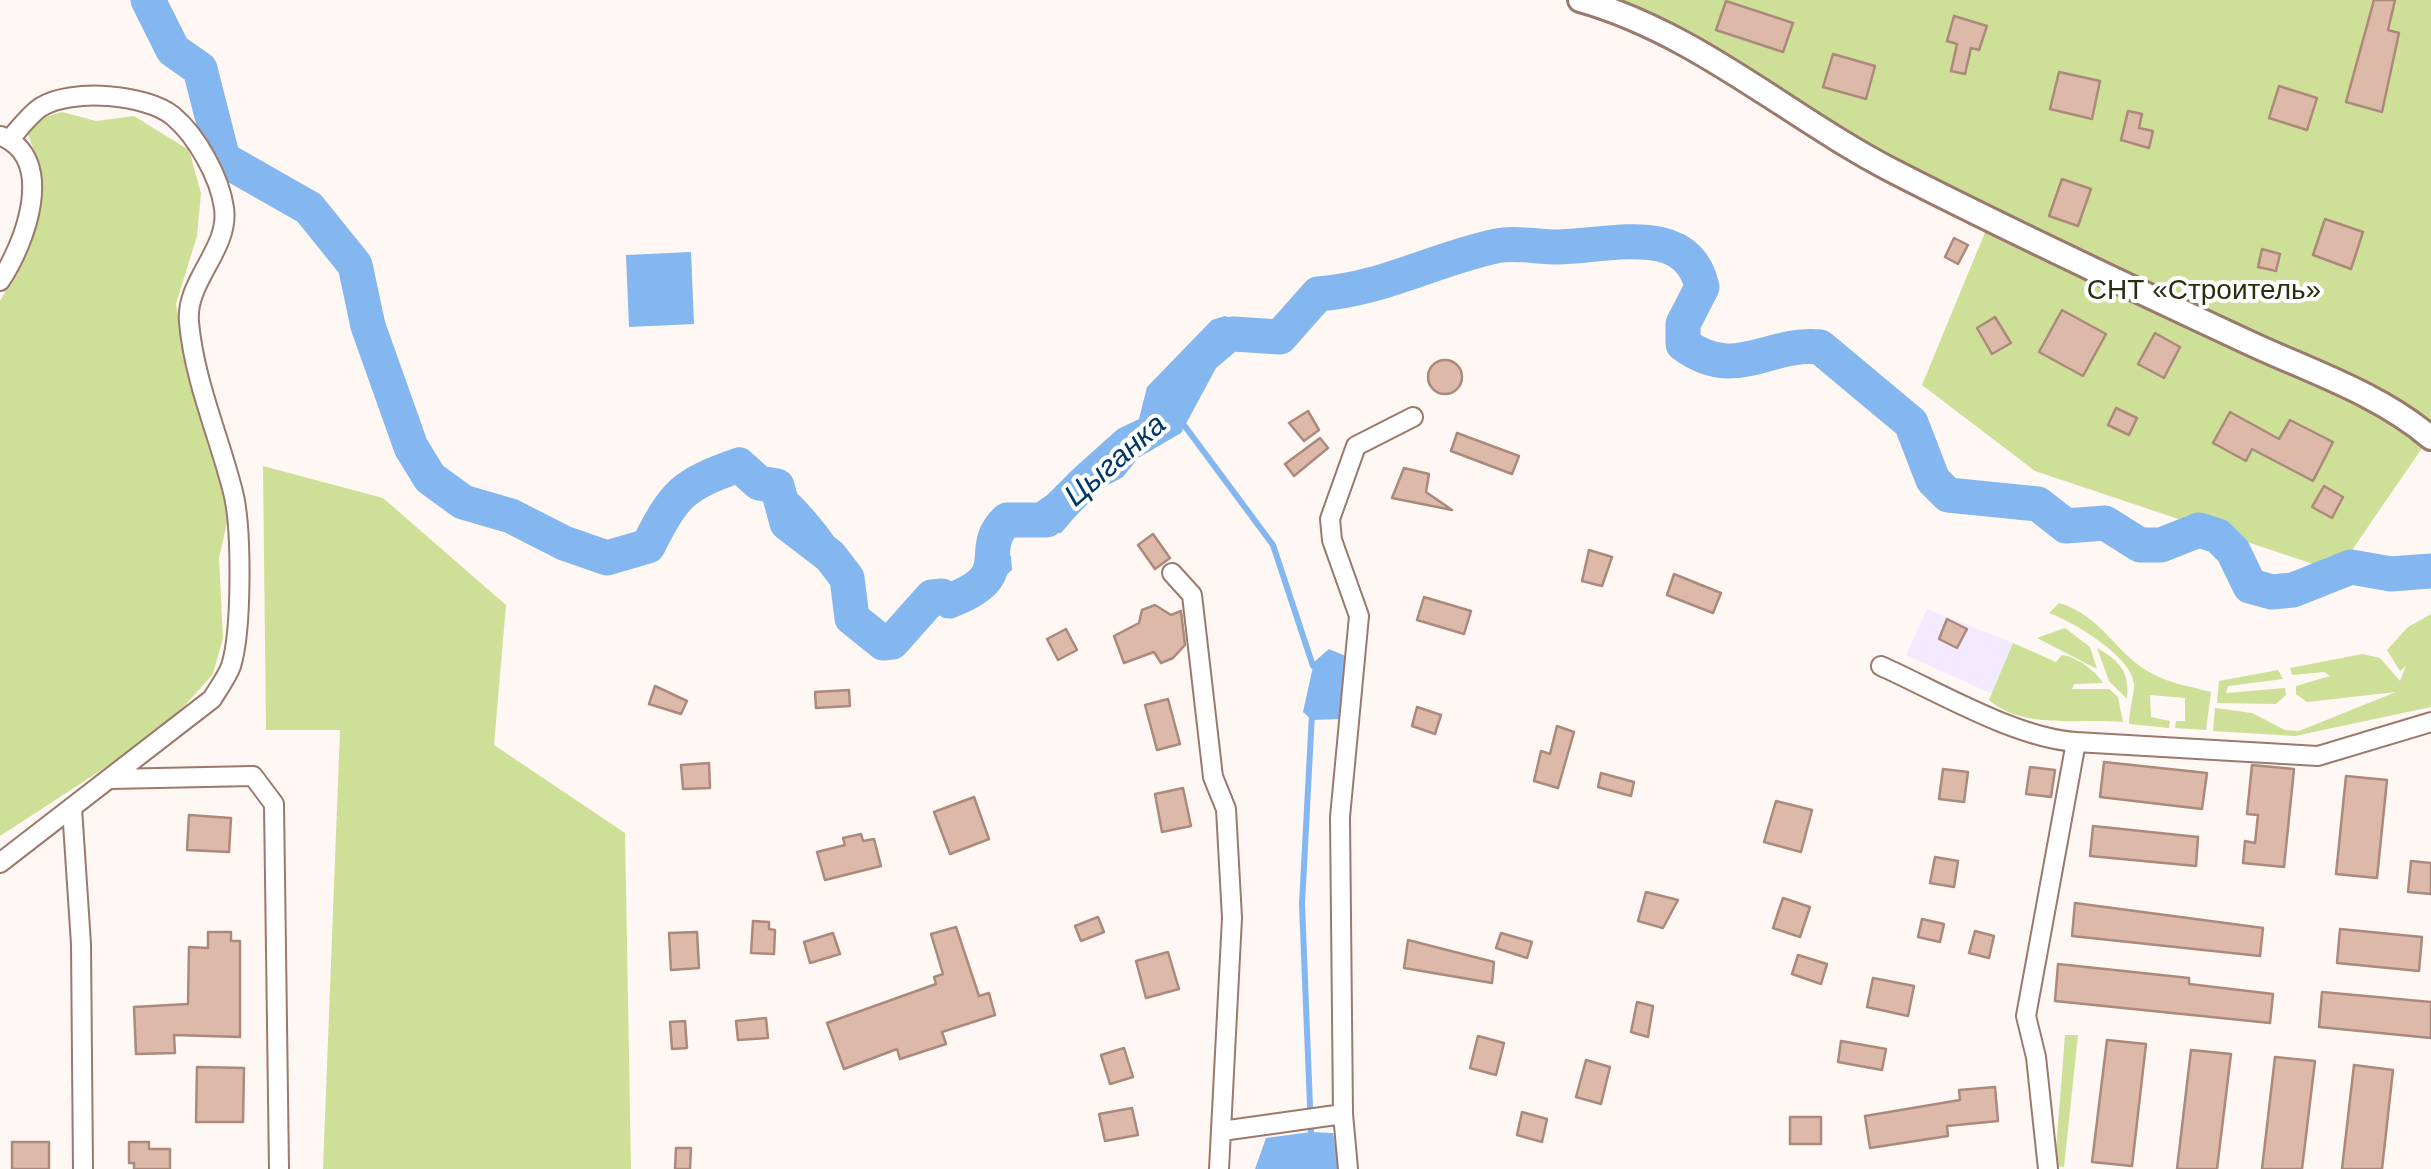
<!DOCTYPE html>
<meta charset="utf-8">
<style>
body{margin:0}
canvas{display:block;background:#fef7f4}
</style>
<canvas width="2431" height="1169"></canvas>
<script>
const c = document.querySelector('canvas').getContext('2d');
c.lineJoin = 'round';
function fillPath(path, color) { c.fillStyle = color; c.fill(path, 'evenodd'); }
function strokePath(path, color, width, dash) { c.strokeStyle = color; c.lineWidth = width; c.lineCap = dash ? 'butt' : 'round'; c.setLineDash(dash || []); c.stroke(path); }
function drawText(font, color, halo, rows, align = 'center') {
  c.font = font + ' Helvetica,sans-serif'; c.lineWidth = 8; c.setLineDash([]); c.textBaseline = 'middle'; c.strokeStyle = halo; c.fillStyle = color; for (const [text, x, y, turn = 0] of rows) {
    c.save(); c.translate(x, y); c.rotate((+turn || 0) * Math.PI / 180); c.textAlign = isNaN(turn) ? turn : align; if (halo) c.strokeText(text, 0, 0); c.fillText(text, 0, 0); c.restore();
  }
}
fillPath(new Path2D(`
 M1927,609L2013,643L1992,694L1906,655Z`), '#f4eaff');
fillPath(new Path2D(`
 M1582,0H2431V435L2337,572L2035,471L1922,385L1993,213Z
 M62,112L96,121L134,116L189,150L201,193L197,236L176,304L189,380L219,439L229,514L219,558L223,638L213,674L163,730L0,836V301C39,237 56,202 26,129L35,120Z
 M263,466L383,498L506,605L494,745L625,833L631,1169H323L340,730H266Z
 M2059,603C2104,617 2113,652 2151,673C2170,684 2190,686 2211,692L2206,730L2175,728L2176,721H2185V698L2150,695L2151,717L2170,721L2169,728L2129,724C2129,711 2134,696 2134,684C2133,657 2072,621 2049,613Z
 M2431,614V707L2295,736L2213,731L2215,708L2252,713L2285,730L2299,731L2396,692L2307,702L2296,694V686L2330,676L2324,672L2292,675L2290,668L2362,654L2380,658L2400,681L2406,666L2400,671L2387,650L2408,627Z
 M2065,628L2090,647L2097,669L2037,638Z
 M2013,643L2056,662L2062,655C2077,657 2096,671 2103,683L2074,684L2072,689H2109L2118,697L2123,722C2081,718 2023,730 1989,700Z
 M2097,648C2120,661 2130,672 2127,699L2109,681Z
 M2278,670L2283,679L2228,686L2226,693L2285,688L2286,695L2276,704L2217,703L2219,681Z
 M2065,1035H2078L2064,1167L2057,1166L2056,1149Z`), '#cedf98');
fillPath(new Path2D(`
 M691,252L694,324L629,327L626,255Z
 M1225,316L1276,332L1280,337L1275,342L1254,336L1216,368L1181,433L1138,458L1123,477L1097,491L1061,533H1054L1033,505L1063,484L1070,472L1118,429L1139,419L1147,387L1212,320Z
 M769,473C796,483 847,547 855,575L843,576C814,553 754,517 769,473Z
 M989,550H1005L1011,556L1012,570L980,597L970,576Z
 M1329,649L1348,657L1341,719L1312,720L1303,712L1314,662Z
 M1311,1132L1333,1133L1340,1169H1255L1266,1138Z`), '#84b6f0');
strokePath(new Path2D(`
 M1181,421L1273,545L1313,666
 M1311,1132L1302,904L1312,713`), '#84b6f0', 6);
strokePath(new Path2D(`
 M148,0L173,50L200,69L223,159L309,208L355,265L368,326L411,447L430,478L463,502L511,516L564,543L607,558L648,546C675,493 682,485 739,465L759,483L777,486L787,523L830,556L847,578L852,618L883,643L892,642L932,597L942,596L949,601C1019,575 974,551 1007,520H1047L1081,486
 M1233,334L1280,337L1318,294C1380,290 1435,259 1496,246C1515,242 1537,247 1557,247C1607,247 1687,220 1702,287L1683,324V344C1735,383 1766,342 1820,347L1911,423L1933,480L1948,495L2038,504L2066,526L2105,523L2140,545H2161L2199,530L2218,536L2233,551L2250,586L2272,592L2293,590L2351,567L2391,574L2431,571`), '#84b6f0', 35);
const building = new Path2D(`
 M2374,0H2395L2388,30L2399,33L2382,112L2346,102Z
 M1726,1L1793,23L1783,52L1716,30Z
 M1954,16L1987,26L1979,50L1971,48L1965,74L1951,71L1957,44L1947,41Z
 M1833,54L1875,66L1866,99L1823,87Z
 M2059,72L2100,81L2092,119L2050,109Z
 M2279,86L2317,98L2307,130L2269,118Z
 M2128,111L2142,114L2139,128L2153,131L2149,148L2121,140Z
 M2062,179L2091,189L2078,226L2049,216Z
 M2325,219L2363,232L2351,269L2313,255Z
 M1954,238L1968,245L1958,264L1945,257Z
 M2262,249L2280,254L2276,271L2258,267Z
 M2062,310L2106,334L2083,376L2039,352Z
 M1995,317L2011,343L1992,354L1977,328Z
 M2155,333L2180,347L2164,378L2138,364Z
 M1428 377a17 17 0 1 1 34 0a17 17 0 1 1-34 0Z
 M2116,408L2137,418L2129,435L2108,425Z
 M1308,411L1319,430L1304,441L1289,423Z
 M2230,412L2279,439L2290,420L2333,442L2313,481L2252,449L2246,461L2213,443Z
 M1457,433L1519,456L1512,474L1451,451Z
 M1320,438L1328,448L1294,476L1285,464Z
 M1404,468L1429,474L1426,492L1452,510L1392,498Z
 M2324,486L2343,497L2332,518L2312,507Z
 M1153,534L1170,558L1155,569L1138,545Z
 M1589,550L1612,557L1602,586L1582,581Z
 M1674,574L1721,593L1713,613L1667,595Z
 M1424,597L1471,611L1464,634L1417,620Z
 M1155,605L1171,615L1181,611L1185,645L1173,658L1161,663L1154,652L1124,663L1114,636L1139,623L1142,610Z
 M1947,619L1967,629L1957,648L1939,639Z
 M1066,629L1077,650L1058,660L1047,639Z
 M655,686L687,701L681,714L649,704Z
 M849,690L850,706L816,708L815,692Z
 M1168,699L1180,744L1157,750L1145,705Z
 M1417,707L1441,715L1435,734L1412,726Z
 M1557,726L1574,732L1558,788L1534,781L1541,751L1550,754Z
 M2104,762L2207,773L2202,809L2100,797Z
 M709,763L710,788L683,789L681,765Z
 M2252,765L2294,769L2284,867L2243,863L2245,841L2255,843L2258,815L2247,814Z
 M2030,767L2055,770L2051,797L2026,794Z
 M1943,769L1968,772L1964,802L1939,799Z
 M1601,773L1634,782L1631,796L1598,787Z
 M2346,776L2387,780L2377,878L2336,874Z
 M1183,788L1191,826L1162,832L1155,794Z
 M974,797L989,839L950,854L934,812Z
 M1776,801L1812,810L1801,852L1764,842Z
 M189,815L231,818L229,852L187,850Z
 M2093,826L2198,837L2196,866L2090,856Z
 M861,834L863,841L874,839L881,866L825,880L817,852L845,845L843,838Z
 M1935,857L1958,861L1954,887L1930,883Z
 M2411,861L2431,863V894L2408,892Z
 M1646,892L1678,900L1663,928L1638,921Z
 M1783,898L1810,907L1800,937L1773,928Z
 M2075,903L2263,928L2260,956L2072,936Z
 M1098,917L1104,932L1081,941L1075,926Z
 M1922,919L1944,924L1940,942L1918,937Z
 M753,921L769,922V929L775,930L774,954L751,953Z
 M956,927L979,996L989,993L995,1015L942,1032L946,1044L900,1059L897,1049L844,1069L827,1023L936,984L934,977L943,974L931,934Z
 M2340,929L2422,937L2419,971L2337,963Z
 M1975,931L1994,936L1989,958L1969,953Z
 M208,932H231V941H240V1037L174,1035L175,1053L136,1054L134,1007L188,1004L189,947L208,948Z
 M697,932L699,968L671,970L669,933Z
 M833,933L840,954L810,963L804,942Z
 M1501,933L1532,942L1527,958L1496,948Z
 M1408,940L1494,962L1492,983L1404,968Z
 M1168,952L1179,989L1146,998L1136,961Z
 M1798,955L1827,964L1821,984L1792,974Z
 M2058,964L2189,978V984L2273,994L2270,1023L2055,1001Z
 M1873,978L1914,986L1908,1016L1867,1007Z
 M2322,992L2431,1002V1038L2319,1027Z
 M1637,1002L1653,1006L1648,1037L1631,1032Z
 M766,1018L768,1038L738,1040L736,1021Z
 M685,1021L687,1048L672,1049L670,1022Z
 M1478,1036L1504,1043L1496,1075L1470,1068Z
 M2107,1040L2146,1044L2132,1166L2092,1162Z
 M1841,1041L1886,1049L1882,1070L1838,1062Z
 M1124,1048L1133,1077L1110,1084L1101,1055Z
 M2191,1050L2231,1054L2217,1169H2177Z
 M2275,1057L2315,1061L2302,1169H2262Z
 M1586,1060L1610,1067L1601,1104L1576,1097Z
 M2354,1065L2393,1070L2382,1169H2342Z
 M197,1067L244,1068L243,1122H196Z
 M1995,1087L1998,1121L1947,1126L1948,1136L1870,1148L1865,1116L1960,1100L1959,1090Z
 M1132,1108L1138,1135L1105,1141L1099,1114Z
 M1522,1112L1547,1119L1542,1142L1517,1135Z
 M1790,1117H1821V1144H1790Z
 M12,1142H49V1169H12Z
 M129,1142H149V1149H170V1169H134V1163H129Z
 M676,1148H691L690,1169H675Z`);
fillPath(building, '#ddb9aa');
strokePath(building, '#ab8a7b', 2.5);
const minor = new Path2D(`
 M0,281C24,246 58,159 1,136
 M1172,573L1192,595L1213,777L1226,809L1232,918L1219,1169
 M1881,666C1937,691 2015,738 2076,742
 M110,779L253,776L274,804L279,1169
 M72,808L81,944L83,1169
 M0,863L212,699C218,689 227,677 231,666C242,631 242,527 233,492C219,436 194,380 189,322C185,281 230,249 224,208C220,178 197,136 173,116C146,94 71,88 41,107C30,114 19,129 10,139
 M1222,1131L1343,1114
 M1348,1169L1343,1114L1340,817L1359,616L1332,540L1330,519L1356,446L1413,417
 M2048,1169L2036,1057L2026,1016L2076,742L2318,756L2431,722`);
const tertiary = new Path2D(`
 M1580,0C1697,33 1787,116 1893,171C2008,230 2125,285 2243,340C2306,370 2377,392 2431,438`);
strokePath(minor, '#9b796d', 22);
strokePath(tertiary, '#9b796d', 28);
strokePath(minor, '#fff', 18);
strokePath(tertiary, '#fff', 22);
drawText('28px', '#282e0e', '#fff', [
 ["СНТ «Строитель»",2204,291]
]);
drawText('italic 30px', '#003568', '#fff', [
 ["Цыганка",1116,461,-41]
]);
</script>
